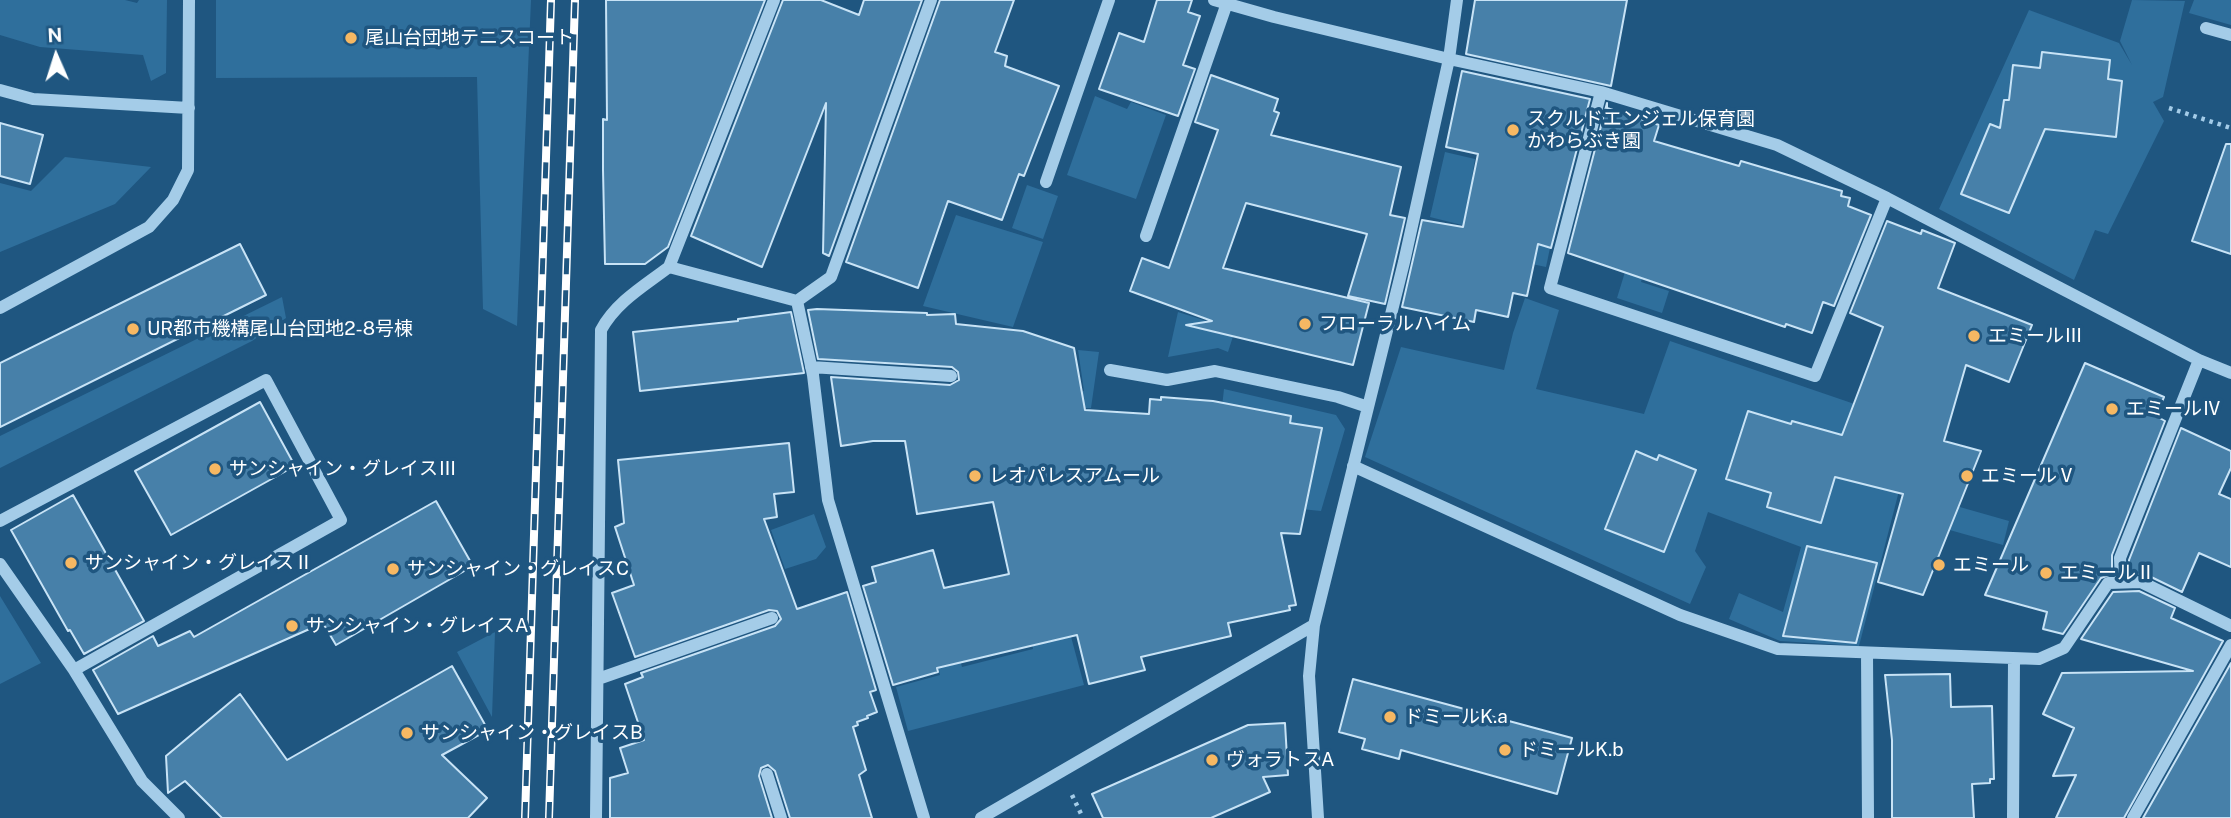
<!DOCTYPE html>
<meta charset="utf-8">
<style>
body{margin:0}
#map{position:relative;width:2231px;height:818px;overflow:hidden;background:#1f5680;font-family:"Public Sans",sans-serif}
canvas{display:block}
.north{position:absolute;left:21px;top:21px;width:70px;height:70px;-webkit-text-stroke:5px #1f5680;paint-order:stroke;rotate:357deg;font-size:19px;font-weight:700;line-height:28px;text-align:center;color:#fff}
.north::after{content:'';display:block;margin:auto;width:24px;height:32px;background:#fff;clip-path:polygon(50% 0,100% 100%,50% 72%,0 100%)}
</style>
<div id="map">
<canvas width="2231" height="818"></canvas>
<div class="north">N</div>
</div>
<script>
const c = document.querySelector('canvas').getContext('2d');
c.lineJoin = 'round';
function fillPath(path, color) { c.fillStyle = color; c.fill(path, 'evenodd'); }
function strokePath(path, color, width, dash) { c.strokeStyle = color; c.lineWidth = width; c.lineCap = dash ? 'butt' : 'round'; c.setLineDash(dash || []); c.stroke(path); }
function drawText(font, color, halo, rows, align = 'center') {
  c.font = font + ' "Public Sans","Noto Sans JP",sans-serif'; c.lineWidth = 7; c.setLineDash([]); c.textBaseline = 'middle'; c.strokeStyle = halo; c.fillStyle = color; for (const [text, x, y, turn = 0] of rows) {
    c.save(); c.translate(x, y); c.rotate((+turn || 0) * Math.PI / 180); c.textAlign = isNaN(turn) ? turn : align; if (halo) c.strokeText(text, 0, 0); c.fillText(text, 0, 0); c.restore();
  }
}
fillPath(new Path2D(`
 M0,0H125L137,3L139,0H167L166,73L151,81L143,55L40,47L0,35Z
 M216,0H531L517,326L483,309L477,77L216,78Z
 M2132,0L2185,1L2163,97L2153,102L2164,121L2108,234L2095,230L2074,280L1939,209L2029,10L2119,43L2132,65L2120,41Z
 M2194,0H2231V25L2189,13Z
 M1095,96L1127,109L1131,102L1166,115L1136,199L1067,175Z
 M1445,152L1475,159L1472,177L1562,191L1546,267L1461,249L1466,226L1430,217Z
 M65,157L151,167L115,204L0,252V183L31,191Z
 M1027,185L1058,196L1043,239L1012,228Z
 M956,215L1043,242L1013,327L923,306Z
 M1625,272L1642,278L1641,282L1669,291L1662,313L1617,298Z
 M282,297L286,318L252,341L0,468V436Z
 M1525,298L1559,310L1536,389L1644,414L1670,341L1916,425L1859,646L1780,641L1729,619L1739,593L1783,612L1801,547L1708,512L1695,551L1706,567L1690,604L1365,457L1401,347L1504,370L1513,333Z
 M1178,312L1235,330L1228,352L1218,348L1168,357Z
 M1078,350L1099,352L1091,408H1038V402L1084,391Z
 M1224,389L1336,415L1345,429L1321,511L1230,502L1214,478Z
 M1907,492L2009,521L2003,545L1900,516Z
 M814,514L826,547L816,559L785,569L771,530Z
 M0,596L41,663L0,684Z
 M944,602L962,667L1033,649L1032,642L1070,633L1084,685L908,731L896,687L940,675L933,647Z
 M495,632L492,717L457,652Z`), '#2f6f9c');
const building = new Path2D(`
 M606,0H765L668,247L645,264H605L603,170V119L607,120Z
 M783,0H821L859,15L864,0H922L829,256L823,253L826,103L762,267L691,236Z
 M940,0H1014L995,52L1007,56L1005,66L1059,86L1024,176L1019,174L1002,220L948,201L918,288L846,262Z
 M1157,0H1192L1188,12L1200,16L1183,65L1195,69L1178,116L1099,89L1119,33L1144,42Z
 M1475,0H1627L1611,86L1466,54Z
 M2042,52L2110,60L2108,79L2122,81L2116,137L2045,129L2009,213L1961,194L1990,124L2000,128L2004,100H2009L2013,65L2040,68Z
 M1462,71L1590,99L1551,248L1538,244L1527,296L1513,293L1508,317L1476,310L1474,322L1402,307L1422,220L1463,227L1478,154L1446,147Z
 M1211,75L1278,99L1274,111L1279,113L1271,135L1401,167L1390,215L1405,218L1385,304L1348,296L1367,234L1246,203L1223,268L1369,303L1353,365L1186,325L1212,321L1130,291L1142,258L1169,268L1218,130L1195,122Z
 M1607,103V108L1659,125L1654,141L1739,166L1741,161L1842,191L1841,196L1850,198L1848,206L1871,215L1834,306L1823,302L1812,333L1786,324L1785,327L1568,253Z
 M0,123L43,135L30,184L0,176Z
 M2226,144H2231V254L2192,241Z
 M1887,221L1921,234L1922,230L1955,243L1938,288L2032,325L2009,382L1966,365L1944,441L1981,451L1923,595L1878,582L1903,494L1835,477L1821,523L1767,507L1771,493L1726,479L1748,411L1791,424L1792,421L1842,435L1883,327L1850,313Z
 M240,244L266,295L0,427V363Z
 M817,309L927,313V315L955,314L956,324L1023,331L1074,348L1085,410L1149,414L1150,399L1161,400V397L1213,401L1291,416L1290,423L1322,428L1300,534L1281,533L1296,605L1289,606L1290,610L1228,623L1231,636L1141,657L1145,670L1089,684L1077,635L937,668L938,672L893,685L863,586L876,582L872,567L933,550L944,588L1009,574L993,502L917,514L905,441H873L841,446L831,377L950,385L959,380L958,372L952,367L818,359L808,310Z
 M791,312L804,373L640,391L633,332L738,321V319Z
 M2085,363L2164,397L2156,416L2165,421L2112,555V574L2101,578L2063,634L2043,629L2047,612L1985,595Z
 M260,402L295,466L171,535L135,471Z
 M2181,428L2231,451V468L2219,494L2231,499V567L2199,553L2182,592L2145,574H2129V560Z
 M789,443L794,492L774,494L777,517L764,519L797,609L847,592L876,690L870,692L877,712L867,716L868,718L857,722L858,725L853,727L866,770L859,775L872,818H790L775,771L768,765L761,768L759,776L772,818H610V778L628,773L620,748L644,740L625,684L643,677L641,673L775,626L781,619L777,611L769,610L635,657L612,593L634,585L615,527L624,523L618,460Z
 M1636,451L1657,460L1659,455L1696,470L1664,552L1605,529Z
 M73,495L144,621L84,654L70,630L68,631L11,530Z
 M436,501L473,566L336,645L323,623L118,714L93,670L153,636L158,646L190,631L194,637Z
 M1807,546L1877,563L1856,643L1783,636Z
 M2139,591L2175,608L2171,618L2223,641L2124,818H2056L2076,775L2053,776L2074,728L2043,714L2062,673L2193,671L2081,639L2113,592Z
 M2231,663V818H2143Z
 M452,666L488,730L442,755L487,798L468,818H222L185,781L168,793L166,756L240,694L287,760Z
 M1950,674L1951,707L1992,706L1994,779H1990V783L1972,784L1974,818H1892V740L1885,675Z
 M1353,679L1572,738L1557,794L1401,750L1399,759L1362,749L1365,739L1339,732Z
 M1285,723L1288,775L1263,777L1270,792L1211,818H1103L1092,794L1248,725Z`);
fillPath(building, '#4780a9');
strokePath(building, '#c8e3f6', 2);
strokePath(new Path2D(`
 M2169,108L2231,128
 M1072,795L1083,818`), '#a4cce8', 4.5, [3.5, 5]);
strokePath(new Path2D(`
 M1214,0L1274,17L1449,59L1601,92L1777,145L1887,198L2199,360L2231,373
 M2206,28L2231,35
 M0,90L33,99L189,108
 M1601,92L1550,288L1815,376L1887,198
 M1046,182L1109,0
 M1146,236L1227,3
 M669,267L797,301L813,375L828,500L924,818
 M797,301L831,277L931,0
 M0,308L149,227L173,200L188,170L189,0
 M811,367L951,376
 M1110,370L1167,380L1215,371L1338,397L1368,407
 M1353,466L1680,615L1778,649L2039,659L2064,648L2108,583L2141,582L2231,626
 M0,521L266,380L341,520L74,670
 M0,564L74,670L142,781L179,818
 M2121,582L2120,558L2199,360
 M1867,653L1868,818
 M598,679L772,618
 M767,774L781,818
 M596,818L601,330C616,302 644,286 669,267L774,0
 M981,818L1314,625
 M1318,818L1309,676L1314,625L1404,262L1449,59L1457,0
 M2013,818L2014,659
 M2133,818L2231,645`), '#a4cce8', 12);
const rail = new Path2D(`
 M525,818L551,0
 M549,818L575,0`);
strokePath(rail, '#fff', 8);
strokePath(rail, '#1f5680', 5, [16]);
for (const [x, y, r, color] of [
 [351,38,7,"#f6b863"],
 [1513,130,7,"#f6b863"],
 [1305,324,7,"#f6b863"],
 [133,329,7,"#f6b863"],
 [1974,336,7,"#f6b863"],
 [2112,409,7,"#f6b863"],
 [215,469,7,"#f6b863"],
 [975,476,7,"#f6b863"],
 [1967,476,7,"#f6b863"],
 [71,563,7,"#f6b863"],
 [1939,565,7,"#f6b863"],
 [393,569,7,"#f6b863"],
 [2046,573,7,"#f6b863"],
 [292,626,7,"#f6b863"],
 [1390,717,7,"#f6b863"],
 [407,733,7,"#f6b863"],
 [1505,750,7,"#f6b863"],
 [1212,760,7,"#f6b863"]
]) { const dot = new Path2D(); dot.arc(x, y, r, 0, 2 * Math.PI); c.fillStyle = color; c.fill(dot); strokePath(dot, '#1f5680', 2.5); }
drawText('19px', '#fff', '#1f5680', [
 ["尾山台団地テニスコート",365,38],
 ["スクルドエンジェル保育園",1527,119],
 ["かわらぶき園",1527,141],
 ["フローラルハイム",1319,324],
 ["UR都市機構尾山台団地2-8号棟",147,329],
 ["エミールⅢ",1988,336],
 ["エミールⅣ",2126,409],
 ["サンシャイン・グレイスⅢ",229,469],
 ["レオパレスアムール",989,476],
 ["エミールⅤ",1981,476],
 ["サンシャイン・グレイスⅡ",85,563],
 ["エミール",1953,565],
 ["サンシャイン・グレイスC",407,569],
 ["エミールⅡ",2060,573],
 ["サンシャイン・グレイスA",306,626],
 ["ドミールK.a",1404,717],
 ["サンシャイン・グレイスB",421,733],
 ["ドミールK.b",1519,750],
 ["ヴォラトスA",1226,760]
], 'left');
</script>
